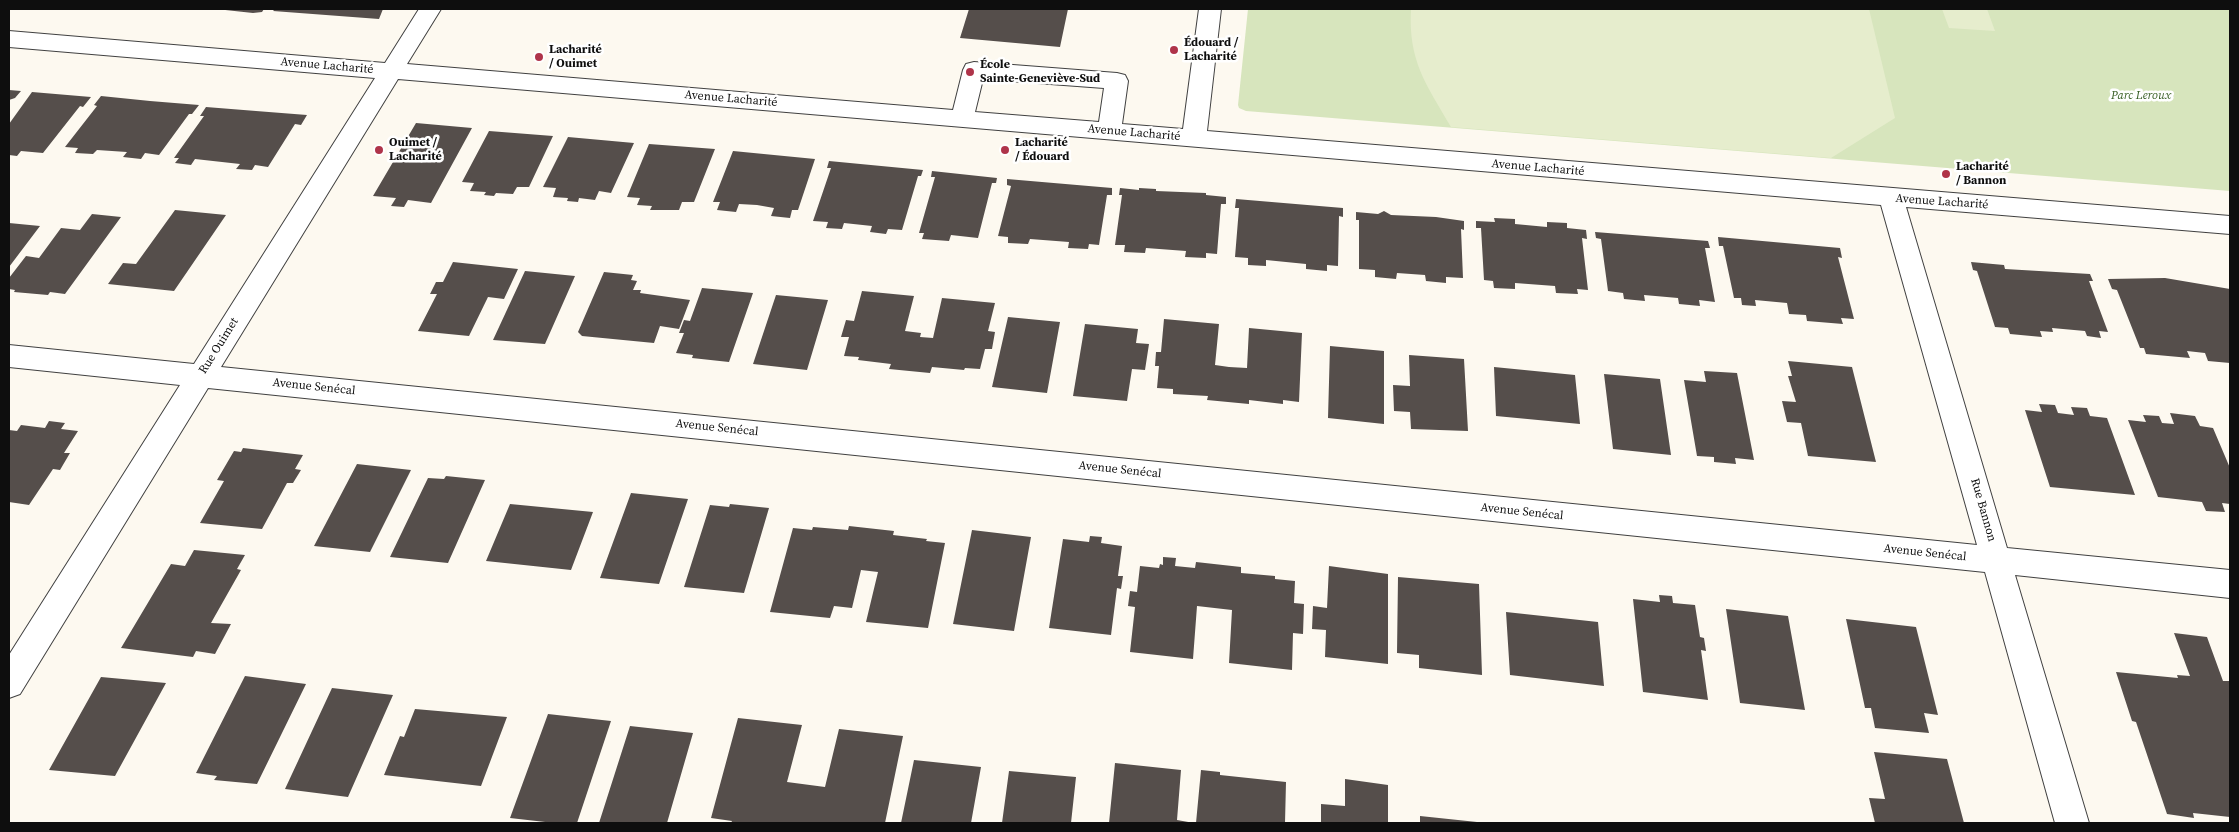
<!DOCTYPE html>
<meta charset="utf-8">
<style>
body{margin:0}
#map{position:relative;width:2239px;height:832px;overflow:hidden;background:#fdf9f0;font-family:"Source Serif 4",serif}
canvas{display:block}
.frame{position:absolute;inset:0;border:10px solid #0e0e0e;pointer-events:none}
</style>
<div id="map">
<canvas width="2239" height="832"></canvas>
<div class="frame"></div>
</div>
<script>
const c = document.querySelector('canvas').getContext('2d');
c.lineJoin = 'round';
function fillPath(path, color) { c.fillStyle = color; c.fill(path, 'evenodd'); }
function strokePath(path, color, width, dash) { c.strokeStyle = color; c.lineWidth = width; c.lineCap = dash ? 'butt' : 'round'; c.setLineDash(dash || []); c.stroke(path); }
function drawText(font, color, halo, rows, align = 'center') {
  c.font = font + ' "Source Serif 4",serif'; c.lineWidth = 5; c.setLineDash([]); c.textBaseline = 'middle'; c.strokeStyle = halo; c.fillStyle = color; for (const [text, x, y, turn = 0] of rows) {
    c.save(); c.translate(x, y); c.rotate((+turn || 0) * Math.PI / 180); c.textAlign = isNaN(turn) ? turn : align; if (halo) c.strokeText(text, 0, 0); c.fillText(text, 0, 0); c.restore();
  }
}
fillPath(new Path2D(`
 M1248,9H2230V191L1246,111L1239,108L1238,105Z`), '#d7e5bd');
fillPath(new Path2D(`
 M1411,9H1869L1895,118L1831,158L1451,127C1426,84 1408,61 1411,9Z
 M1942,9H1987L1995,31L1949,28Z`), '#e6edcd');
fillPath(new Path2D(`
 M216,9H264L262,12L253,13Z
 M275,9H383L379,19L273,11Z
 M969,9H1068L1060,47L960,38Z
 M9,90L21,91L15,98L9,100Z
 M32,92L91,97L83,107L80,106L43,153L21,151L17,156L9,155V124Z
 M101,96L150,101L199,105L192,114H189L159,155L145,153L141,159L123,157L127,152L97,150L93,154L75,153L78,148L65,147L97,106L94,105Z
 M206,107L256,111L307,115L301,125L295,124L268,167L255,165L252,170L236,169L240,164L195,159L191,165L175,163L179,158H174L204,116H200Z
 M416,123L472,128L431,203L408,200L404,207L391,206L396,198L373,196Z
 M489,131L553,136L529,187H517L513,194L496,193L494,196L484,195L486,192L470,191L474,183L462,182Z
 M568,137L634,143L611,193L599,191L595,200L579,198L578,202L567,201L568,198L553,197L556,188L543,187Z
 M649,144L715,149L694,202H682L679,210H650L652,206L637,205L640,198L627,197Z
 M733,151L815,159L798,210H792L790,218L771,216L774,208L757,205L739,204L736,212L717,210L720,202H713Z
 M829,161L923,170L921,176H918L902,230L888,229L886,234L870,232L872,226L844,223L842,229L826,228L828,222L813,221L831,168H827Z
 M932,171L997,178L996,183H992L978,238L951,235L949,241L922,239L924,233H919L935,177H931Z
 M1007,179L1112,188V195H1107L1099,245L1089,244L1088,249L1068,248L1069,242L1030,239L1028,244L1008,243V237L998,236L1011,186L1007,185Z
 M1120,188L1139,190V188L1156,189V191L1206,193V195L1226,197V204H1221L1217,254L1206,253V258L1185,257L1186,251L1146,248L1145,253L1124,252L1125,245H1115L1122,195H1119Z
 M1236,199L1343,208V217L1339,216L1338,266L1327,265V271L1306,269V264L1266,260V266L1248,265V258L1235,257L1239,208H1235Z
 M175,210L226,215L174,291L108,284L123,263L136,264Z
 M1384,211L1391,215L1436,217L1464,221V230L1461,229L1463,278L1446,277V283L1426,281L1425,275L1397,273L1396,279L1375,277V270L1359,269V220H1356V212L1378,214Z
 M92,214L121,217L65,294L50,292L48,295L14,292L15,290L9,289V278L26,256L39,258L61,228L80,230Z
 M1494,218L1515,219V224L1547,227V222L1567,223V228L1586,230L1587,239L1582,238L1588,290L1577,289L1578,294L1556,293L1555,286L1515,283V289L1494,288L1493,281L1484,280L1481,228H1476V221L1495,222Z
 M9,223L40,226L9,267Z
 M1595,232L1708,241L1710,248H1705L1715,302L1699,300L1700,306L1679,304L1678,298L1644,295L1645,301L1624,299L1623,293L1608,291L1601,239L1596,238Z
 M1718,237L1840,248L1842,258L1838,257L1854,319L1841,318L1843,324L1807,321L1806,315L1789,314L1787,303L1755,300L1756,306L1742,305L1741,298H1734L1723,246H1719Z
 M453,262L518,269L504,299L488,297L469,336L418,331L437,294H430L436,282H443Z
 M1971,262L2004,265L2005,269L2090,274L2093,281H2089L2108,332L2099,331L2101,338L2087,336L2085,331L2052,328L2053,332L2040,331L2042,337L2010,334L2008,328L1995,327L1977,271L1973,270Z
 M525,271L575,276L545,344L493,340Z
 M604,272L633,275L631,280L637,281L633,290H641L640,293L690,300L679,329L660,326L654,343L582,336L578,332Z
 M2165,278L2230,289V363L2208,361L2205,353L2187,351L2190,358L2146,354L2144,348H2140L2117,290L2112,289L2108,279Z
 M702,288L753,293L729,362L692,358L693,355L676,353L684,333H679L684,320L690,321Z
 M862,291L914,296L905,331L921,333L920,337L933,338L942,298L995,303L988,331L995,332L992,349H985L980,369L965,368L964,370L932,367L930,373L889,369L891,364L858,360L859,357L844,356L849,337H841L846,320L854,321Z
 M776,295L828,300L807,370L753,364Z
 M1008,317L1060,322L1047,393L992,387Z
 M1164,319L1219,324L1215,365L1229,367L1247,368L1249,328L1302,333L1299,402L1283,400V404L1249,400V404L1207,400L1208,396L1173,394V389L1157,388L1159,366H1155L1156,352H1161Z
 M1085,324L1138,329L1136,343L1149,344L1145,370L1132,369L1127,401L1073,396Z
 M1330,346L1384,351V424L1328,418Z
 M1409,355L1464,359L1468,431L1411,429L1410,412L1394,411L1393,385L1410,386Z
 M1788,361L1852,367L1876,462L1808,456L1801,423L1787,422L1782,401L1796,402L1788,376H1792Z
 M1494,367L1575,375L1580,424L1496,416Z
 M1704,371L1737,373L1754,460L1735,458L1736,464L1714,462V457L1697,456L1684,380L1706,382Z
 M1604,374L1660,379L1671,455L1613,449Z
 M2039,404L2055,405L2058,413L2074,415L2071,407L2087,408L2090,416L2107,418L2135,495L2050,487L2025,410L2042,412Z
 M2170,413L2195,416L2200,426L2213,428L2230,468V504L2222,503L2225,512L2206,511L2202,502L2158,497L2128,420L2146,422L2143,415L2159,416L2162,423L2174,424Z
 M49,421L65,423L61,429L78,431L64,453H70L60,470L53,469L29,505L9,502V430L17,431L21,425L45,428Z
 M243,448L303,455L295,469L301,470L293,483H287L262,529L200,523L224,481L217,480L234,451L241,452Z
 M357,464L411,470L370,552L314,546Z
 M446,476L485,480L448,563L390,557L428,478L444,479Z
 M631,493L688,499L659,584L600,578Z
 M510,504L593,512L571,570L486,561Z
 M730,504L769,508L744,593L684,587L710,505L729,507Z
 M849,526L894,531L893,535L927,539L926,541L945,543L928,628L866,622L878,572L861,570L852,608L834,606L830,618L770,612L793,528L812,530L813,527L848,530Z
 M972,530L1031,537L1014,631L953,624Z
 M1090,536L1102,537L1101,543L1122,546L1118,576H1123L1121,589L1117,588L1111,635L1049,628L1063,539L1089,542Z
 M194,550L245,555L237,569L241,570L211,623L231,624L215,654L196,651L193,657L121,648L171,564L185,566Z
 M1163,557L1176,558L1175,566L1195,568L1196,562L1241,567V573L1275,576V579L1295,581L1294,603L1304,604L1303,634L1293,633L1292,670L1229,663L1232,610L1197,606L1193,659L1130,652L1135,607L1128,606L1130,591L1137,592L1140,566L1159,568L1160,564L1163,565Z
 M1329,566L1388,574V664L1325,657L1326,630L1312,629L1313,606L1327,608Z
 M1398,577L1479,584L1482,675L1419,668V655L1397,653Z
 M1659,595L1672,596L1673,603L1695,605L1700,637L1704,638L1706,651L1701,650L1708,700L1643,692L1633,599L1660,602Z
 M1726,609L1788,616L1805,710L1740,703Z
 M1506,612L1598,622L1604,686L1510,675Z
 M1846,619L1916,627L1938,715L1924,713L1929,733L1875,728L1871,708H1865Z
 M2174,633L2207,637L2223,681H2229L2230,685V817L2193,813L2194,818L2167,814L2136,722L2132,721L2116,672L2178,678L2177,675L2190,676Z
 M245,676L306,684L257,784L214,780L217,776L196,773Z
 M101,677L166,683L115,776L49,770Z
 M332,688L393,695L348,797L285,789Z
 M415,709L507,717L481,786L384,775L400,736L404,737Z
 M548,714L611,721L577,823H554L510,818Z
 M738,718L802,725L787,782L825,787L839,729L903,736L885,823H731L732,821L711,818Z
 M630,726L693,733L667,823H599Z
 M1874,752L1947,759L1964,823H1875L1869,798L1885,799Z
 M914,760L981,767L971,823H901Z
 M1115,763L1181,770L1177,820L1194,823H1109Z
 M1201,770L1220,772V775L1286,782L1285,823H1196Z
 M1009,771L1076,777L1071,823H1002Z
 M1345,779L1388,785V823H1321V804L1345,806Z
 M1420,816L1477,822V823H1420Z`), '#554e4b');
const minor = new Path2D(`
 M419,9H441L407,64L953,110L963,70L966,64L974,62L1117,73L1125,75L1128,81L1122,124L1183,129L1199,9H1221L1207,131L2230,216V234L1906,207L2007,548L2230,570V598L2015,575L2089,823H2055L1985,572L208,388L20,694L9,698V655L180,385L9,367V345L194,364L375,78L9,47V31L385,63ZM398,79L1881,205L1977,545L221,367ZM983,79L1104,88L1099,122L975,112Z`);
strokePath(minor, '#414141', 2);
fillPath(minor, '#fff');
for (const [x, y, r, color] of [
 [1174,50,5,"#af344a"],
 [539,57,5,"#af344a"],
 [970,72,5,"#af344a"],
 [379,150,5,"#af344a"],
 [1005,150,5,"#af344a"],
 [1946,174,5,"#af344a"]
]) { const dot = new Path2D(); dot.arc(x, y, r, 0, 2 * Math.PI); c.fillStyle = color; c.fill(dot); strokePath(dot, '#fff', 2); }
drawText('bold 12px', '#0e0e0e', '#fff', [
 ["Édouard /",1184,43],
 ["Lacharité",1184,57],
 ["Lacharité",549,50],
 ["/ Ouimet",549,64],
 ["École",980,65],
 ["Sainte-Geneviève-Sud",980,79],
 ["Ouimet /",389,143],
 ["Lacharité",389,157],
 ["Lacharité",1015,143],
 ["/ Édouard",1015,157],
 ["Lacharité",1956,167],
 ["/ Bannon",1956,181]
], 'left');
drawText('12px', '#0e0e0e', '#fff', [
 ["Avenue Lacharité",327,66,5],
 ["Avenue Lacharité",731,99,5],
 ["Avenue Lacharité",1134,133,5],
 ["Avenue Lacharité",1538,168,5],
 ["Avenue Lacharité",1942,202,4],
 ["Rue Ouimet",219,346,-58],
 ["Avenue Senécal",314,387,6],
 ["Avenue Senécal",717,428,6],
 ["Avenue Senécal",1120,470,6],
 ["Rue Bannon",1983,510,74],
 ["Avenue Senécal",1522,512,6],
 ["Avenue Senécal",1925,553,6]
]);
drawText('italic 12px', '#385f24', '#fff', [
 ["Parc Leroux",2141,96]
]);
</script>
